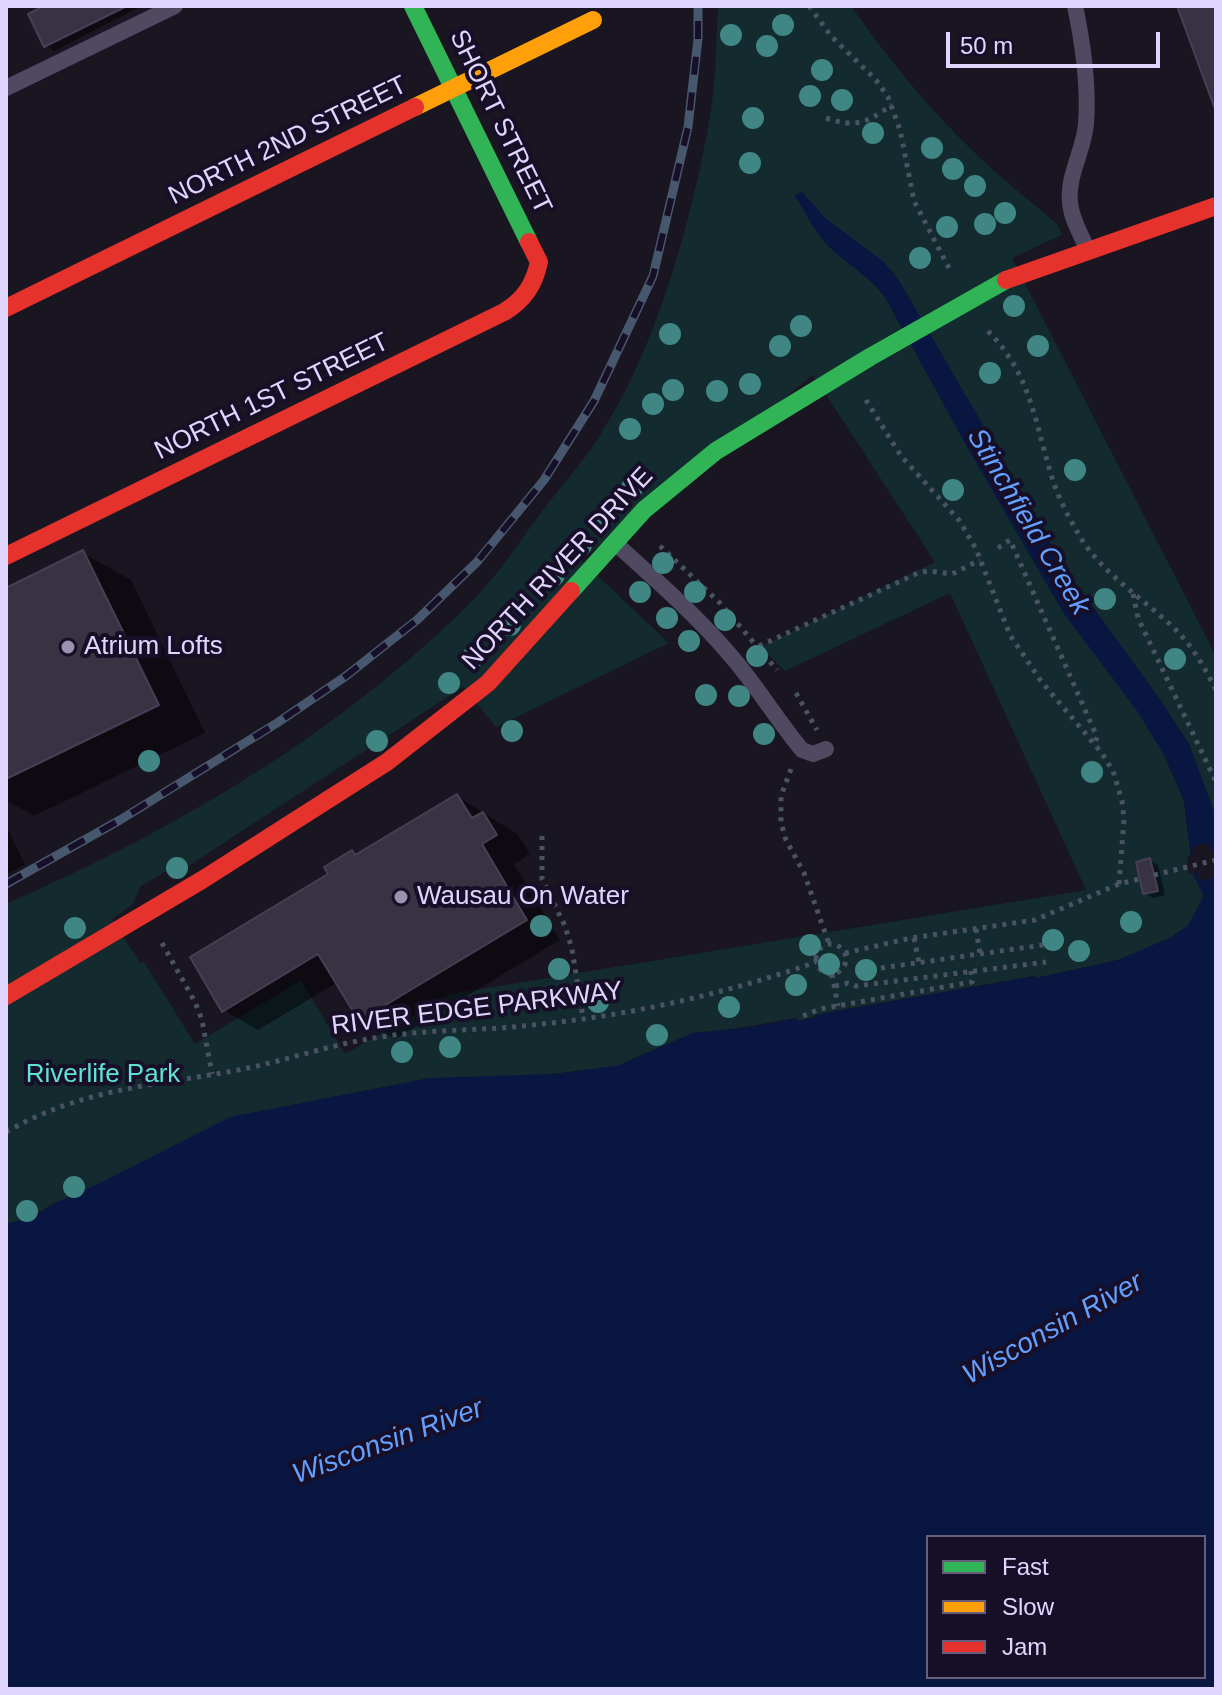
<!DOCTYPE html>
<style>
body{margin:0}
#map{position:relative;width:1222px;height:1695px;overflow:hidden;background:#191521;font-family:Helvetica,sans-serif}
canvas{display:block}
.frame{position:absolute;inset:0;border:8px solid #e0d5ff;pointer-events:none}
.legend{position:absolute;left:926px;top:1535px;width:280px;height:144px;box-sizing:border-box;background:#170f27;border:2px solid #675e7d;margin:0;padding:10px 14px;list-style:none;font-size:24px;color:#e0d5ff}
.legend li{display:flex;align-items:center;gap:16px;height:40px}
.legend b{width:40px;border:2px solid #675e7d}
.scale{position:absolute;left:946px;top:32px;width:214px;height:36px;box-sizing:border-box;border:4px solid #e0d5ff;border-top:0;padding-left:10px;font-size:24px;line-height:28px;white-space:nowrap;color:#e0d5ff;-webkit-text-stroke:6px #170f27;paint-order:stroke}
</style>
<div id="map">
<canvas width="1222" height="1695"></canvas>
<div class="frame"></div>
<ul class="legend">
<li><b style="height:10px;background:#30b455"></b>Fast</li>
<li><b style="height:10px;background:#ff9f0a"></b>Slow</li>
<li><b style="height:10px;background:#e5322d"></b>Jam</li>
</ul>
<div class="scale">50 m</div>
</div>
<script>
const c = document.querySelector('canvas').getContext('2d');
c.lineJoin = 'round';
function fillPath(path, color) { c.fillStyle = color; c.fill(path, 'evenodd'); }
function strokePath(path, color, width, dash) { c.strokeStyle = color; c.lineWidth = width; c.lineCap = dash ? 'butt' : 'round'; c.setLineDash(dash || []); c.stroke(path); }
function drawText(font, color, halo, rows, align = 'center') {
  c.font = font + ' Helvetica,sans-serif'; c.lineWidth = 8; c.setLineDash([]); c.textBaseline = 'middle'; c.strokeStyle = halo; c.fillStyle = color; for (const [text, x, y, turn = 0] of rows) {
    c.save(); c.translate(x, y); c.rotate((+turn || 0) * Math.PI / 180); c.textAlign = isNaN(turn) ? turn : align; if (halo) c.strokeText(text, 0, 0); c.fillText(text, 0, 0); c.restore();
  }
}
fillPath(new Path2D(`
 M718,6H851C889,60 930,110 978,156C1003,180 1031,201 1057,224L1062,235L1012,258L1216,656V817L1189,745L1159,698L1060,562L1031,508L893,272L825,218L802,192L795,196C808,214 815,234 832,249C850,266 870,277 885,297L965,443L1063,612L1138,711L1164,755L1184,801L1193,874L1204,896L1188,926L1170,938L1118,960L1036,978L1034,976L835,1011L798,1021L796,1018L716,1032L693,1033L617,1066L553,1074L96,1185L55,1203L26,1220L6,1224V904C177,829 342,732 475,598C501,571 523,536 546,506C563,484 583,462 598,438C655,352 691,223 709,122C716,85 716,44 718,6ZM813,375L935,562L760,647L785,671L950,593L1086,890L450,994L345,1054L301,980L195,1044L144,962L140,963L112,919L132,905L141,886L166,871L176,874L463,687L496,727L669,643L581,560Z`), '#132a2f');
fillPath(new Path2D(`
 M802,192L825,218L884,262L900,282L1031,508L1060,562L1159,698L1189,744L1216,817V1689H6V1224L34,1217L55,1203L96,1185L230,1117L429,1078L553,1074L617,1066L693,1033L759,1026L797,1018L798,1021L815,1018V1015L1035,976L1037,978L1118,960L1170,938L1188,926L1204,896L1193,874L1184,801L1164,755L1138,712L1063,612L965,443L885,297C869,275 846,264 827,245C813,230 806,212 795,196ZM928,1537H1204V1677H928Z`), '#0a1642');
fillPath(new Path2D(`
 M1201,844H1209L1211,851L1216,850V877L1199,881L1197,873L1189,874L1187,857L1193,855L1191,849Z`), '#191521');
fillPath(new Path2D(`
 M48,6H142L54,51L46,46Z
 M83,553L131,580L205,733L34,816L6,800V590Z
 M457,796L517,834L530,854L514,864L560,940L395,1039L361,1020L338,982L258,1030L224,1010L330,875L352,852L358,856Z
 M6,825L25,865L6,874Z
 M1150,861L1158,865L1165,895L1153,898L1145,893Z`), '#0007');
const building = new Path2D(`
 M44,6H127L44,47L28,14Z
 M1177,6H1216V112Z
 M83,550L159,705L6,779V588Z
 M457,794L472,818L483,812L497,835L482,844L527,920L359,1021L318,954L222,1012L190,957L328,874L324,867L352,850L355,855Z
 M1150,858L1158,891L1143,894L1136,862Z`);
fillPath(building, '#383243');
strokePath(building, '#463f55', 2);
strokePath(new Path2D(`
 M809,6L831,36L876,80L888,97L900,130L914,201L951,272
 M826,118C857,128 866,123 892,105
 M988,331C1031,375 1034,419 1051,474C1057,496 1068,516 1079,535C1102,574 1143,598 1175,629C1193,647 1205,668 1216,690
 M866,400L901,456L959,520L976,549L1010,635L1041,681L1101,752L1113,771L1122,801L1124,819L1119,884
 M660,546L720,603L777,670
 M998,548L1010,540L1097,737L1095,744
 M1133,594L1138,618L1216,782
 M759,646L918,573L928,571L952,574L980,560
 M796,693L817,730
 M791,769L781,796V823L786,840L804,873L829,944
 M542,836V879L565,926L572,949L583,1018
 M1154,875L1216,860
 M976,929L980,954
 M914,938L919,963
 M162,943L195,1002L202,1020L212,1074
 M816 959a15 15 0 1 1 30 0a15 15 0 1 1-30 0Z
 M845,953L911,938L1035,920L1119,884L1139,879
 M881,968L1043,945
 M832,974L838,1006
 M835,986L848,983L856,986L1046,962
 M803,1016L820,1009L972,982L971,971
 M6,1132C82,1089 150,1086 233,1071C283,1062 330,1044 381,1037C431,1029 482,1031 532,1025C627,1016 726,994 816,962`), '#495363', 5, [4, 6]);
strokePath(new Path2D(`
 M1075,6C1083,44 1089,84 1086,124C1084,150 1067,176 1070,202C1071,219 1081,234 1087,249
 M6,88L175,6
 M615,543C655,579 696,615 731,656C757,686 777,720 802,750L813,754L826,749`), '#4f4962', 16);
strokePath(new Path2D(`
 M413,6L529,242
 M571,591L644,510L716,451L870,357L1006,280`), '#30b455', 18);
strokePath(new Path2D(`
 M415,107L593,20`), '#ff9f0a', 18);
strokePath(new Path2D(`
 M1006,280L1216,206
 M6,308L415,107
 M6,556L504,312C524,300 534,285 539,262L529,242
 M6,996L202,880L387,762L488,683L571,591`), '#e5322d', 18);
const rail = new Path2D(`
 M6,884L120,820L277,723L346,676L417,620L477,562L544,480L594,401L653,276L688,127L698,39V6`);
strokePath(rail, '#47576d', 9);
strokePath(rail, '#170f27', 6, [18]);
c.fillStyle = '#3f8684';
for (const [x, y] of [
 [783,25],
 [731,35],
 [767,46],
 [822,70],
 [810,96],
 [842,100],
 [753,118],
 [873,133],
 [932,148],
 [750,163],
 [953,169],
 [975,186],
 [1005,213],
 [985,224],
 [947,227],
 [920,258],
 [1014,306],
 [801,326],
 [670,334],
 [780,346],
 [1038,346],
 [990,373],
 [750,384],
 [673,390],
 [717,391],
 [653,404],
 [630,429],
 [1075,470],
 [632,488],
 [953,490],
 [606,515],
 [581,545],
 [663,563],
 [554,575],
 [640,592],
 [695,592],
 [1105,599],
 [667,618],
 [725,620],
 [510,625],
 [689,641],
 [757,656],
 [473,657],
 [1175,659],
 [449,683],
 [706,695],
 [739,696],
 [512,731],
 [764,734],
 [377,741],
 [149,761],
 [1092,772],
 [177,868],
 [1131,922],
 [541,926],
 [75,928],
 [1053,940],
 [810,945],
 [1079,951],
 [829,964],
 [559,969],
 [866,970],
 [796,985],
 [598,1002],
 [729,1007],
 [657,1035],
 [450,1047],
 [402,1052],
 [74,1187],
 [27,1211]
]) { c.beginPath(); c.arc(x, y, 11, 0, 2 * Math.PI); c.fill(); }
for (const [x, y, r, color] of [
 [68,647,8,"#9a92b1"],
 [401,897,8,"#9a92b1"]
]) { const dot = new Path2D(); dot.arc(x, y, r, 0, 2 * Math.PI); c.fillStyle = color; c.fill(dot); strokePath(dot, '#170f27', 3); }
drawText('26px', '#e0d5ff', '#170f27', [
 ["SHORT STREET",500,122,64],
 ["NORTH 2ND STREET",288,141,-26],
 ["NORTH 1ST STREET",272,397,-26],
 ["NORTH RIVER DRIVE",558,569,-47],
 ["RIVER EDGE PARKWAY",477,1009,-7]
]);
drawText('26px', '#e0d5ff', '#170f27', [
 ["Atrium Lofts",84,647],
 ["Wausau On Water",417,897]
], 'left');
drawText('26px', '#5ee2d5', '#170f27', [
 ["Riverlife Park",103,1075]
]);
drawText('italic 28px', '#639fff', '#170f27', [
 ["Stinchfield Creek",1028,522,59],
 ["Wisconsin River",1053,1329,-29],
 ["Wisconsin River",388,1442,-20]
]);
</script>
